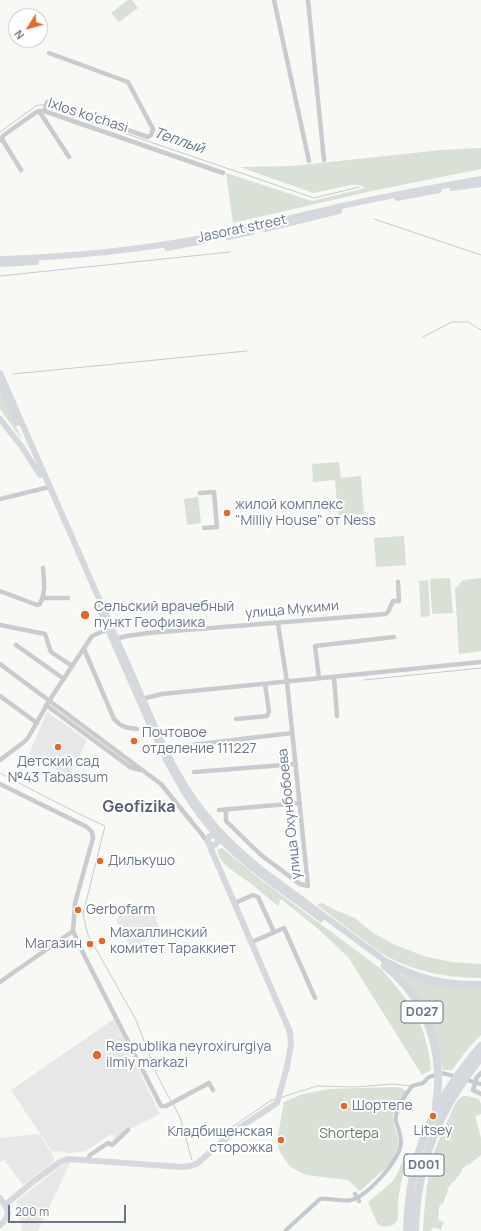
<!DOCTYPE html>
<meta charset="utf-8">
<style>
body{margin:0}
#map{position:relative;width:481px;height:1231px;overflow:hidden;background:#f8f8f5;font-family:Manrope,sans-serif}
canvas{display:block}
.north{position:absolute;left:8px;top:8px;width:40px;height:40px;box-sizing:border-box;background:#fff;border:1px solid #c2c8cf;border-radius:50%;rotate:233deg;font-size:11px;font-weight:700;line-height:16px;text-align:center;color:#677587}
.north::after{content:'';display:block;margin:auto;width:14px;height:18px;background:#e56828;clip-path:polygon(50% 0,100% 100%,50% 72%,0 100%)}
.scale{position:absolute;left:8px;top:1205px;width:118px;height:18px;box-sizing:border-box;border:2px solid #677587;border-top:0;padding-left:5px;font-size:12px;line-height:14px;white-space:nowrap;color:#677587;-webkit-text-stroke:3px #fff;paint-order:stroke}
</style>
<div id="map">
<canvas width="481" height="1231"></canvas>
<div class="north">N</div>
<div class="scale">200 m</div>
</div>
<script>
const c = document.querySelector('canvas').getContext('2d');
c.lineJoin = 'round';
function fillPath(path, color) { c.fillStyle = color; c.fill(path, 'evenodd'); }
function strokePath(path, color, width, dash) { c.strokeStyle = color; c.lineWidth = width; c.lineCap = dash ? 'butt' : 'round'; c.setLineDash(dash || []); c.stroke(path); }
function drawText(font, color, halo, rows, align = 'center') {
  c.font = font + ' Manrope,sans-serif'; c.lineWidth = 4; c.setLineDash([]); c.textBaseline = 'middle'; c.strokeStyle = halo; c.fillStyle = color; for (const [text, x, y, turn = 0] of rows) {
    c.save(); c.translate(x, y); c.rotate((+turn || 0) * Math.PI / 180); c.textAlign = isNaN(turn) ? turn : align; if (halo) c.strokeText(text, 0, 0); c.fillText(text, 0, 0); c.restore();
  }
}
fillPath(new Path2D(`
 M47,712L87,740L69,777L29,754Z
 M154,914L161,933L131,948L116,920L120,915Z
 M114,1019L160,1114L128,1130L115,1139L111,1134L86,1151L67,1153L65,1151L52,1152L11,1090Z
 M39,1134L54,1157V1161L23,1185L4,1160L0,1162V1138Z
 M71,1161L38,1231H22L17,1201L62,1165Z`), '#e6e7e6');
fillPath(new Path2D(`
 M128,0H132L138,8L119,22L111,13Z
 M481,148V169L367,192L233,223L226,173L312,201L365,188L360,185H351L313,193L240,167L292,166L441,150Z
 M0,390L22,440L0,409Z
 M339,462L341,478L361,476L364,514L338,516L335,480L313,482L312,464Z
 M198,497L201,523L187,525L184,499Z
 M404,536L406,565L376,567L374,538Z
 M450,578L453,613L432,614L430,579Z
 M481,578V651L459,654L455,589L463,580Z
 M428,580L430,616L421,617L419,581Z
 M222,848L256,876L381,969C411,1002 427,1025 431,1070L422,1075L348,957L317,928L281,899L278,906C268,898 259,890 249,882C240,875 216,863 218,849Z
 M322,903L333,909L355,918L373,933L395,945L424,956L451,962L481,964V978C448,978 416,972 386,956C379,952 373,947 366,942C350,930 334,918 317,905Z
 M402,975L423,982L481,988V1035L466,1051L452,1070H443C436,1032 428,1005 402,975Z
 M395,1087L402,1088L406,1091L393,1115L394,1124L399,1143L396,1151L390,1164L360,1191L348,1180L306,1175L290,1167L279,1150L277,1140L284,1102L303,1094L329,1089Z
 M463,1096H468L479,1099L481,1104V1114L475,1116L481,1138V1155L469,1165L468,1164L461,1170L462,1171L453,1183L452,1182L447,1190L448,1191L442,1205L440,1204L438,1213L439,1214L438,1219H439V1221L444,1222L441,1230L433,1227L431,1231H423C424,1210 426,1188 430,1167C434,1149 442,1132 450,1116C453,1109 456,1099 463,1096Z
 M405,1156C405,1172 399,1187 398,1203C398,1209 399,1218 396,1222C391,1228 384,1227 378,1225L368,1202L392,1182L398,1172Z`), '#d9e0d6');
strokePath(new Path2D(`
 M48,107L314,198L359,187
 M0,132L36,106L39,105H45
 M374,219L481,255
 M0,276L230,252
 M423,337L452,322H468L481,330
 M13,374L247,351
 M364,680L481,668
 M0,773C35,791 69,810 105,826L83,914L88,935L136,1020L158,1077L171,1101
 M282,1097L317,1086L355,1087L393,1084L412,1086
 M173,1104L180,1117L192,1160
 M225,1132L270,1101L275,1099`), '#c2cad0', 1);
strokePath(new Path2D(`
 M464,1079L481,1084
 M285,1231L320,1199C329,1198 344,1202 351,1200C367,1197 401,1159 401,1142C401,1135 398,1128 396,1121C394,1112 406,1094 412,1086L423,1083L429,1077L442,1073L458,1077`), '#c2cad0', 4);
strokePath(new Path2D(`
 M274,0L309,161
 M308,0L324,160
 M39,111L69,157
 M44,111L47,102L148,137L151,135L153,129L128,82L49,53
 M2,139L21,170
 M0,140L4,135L35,113L39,111H44L223,173
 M200,493L214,492L217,527L204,528
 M0,499L49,487
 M0,591L37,605L40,604C46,592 44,581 43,568
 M43,598H68
 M0,625L45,634L51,652L72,666
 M114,639L127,636L148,633L386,614L388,612L393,601H399L398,582
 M16,645L64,679
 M84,649L114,719C121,727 127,728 137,729
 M0,664L161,784L208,842
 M334,677L337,716
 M319,678L315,646L394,637
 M0,696L37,723
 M141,700L146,698L162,694L481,662
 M46,705L130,767L140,770
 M236,719L267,716L269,711L265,684
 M183,746L292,733
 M0,760L24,742L28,738L49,701L92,636L104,631
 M194,772L296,764
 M0,784L87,827L92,832L93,838L75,903L73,931L84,955L161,1106H166L209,1083L213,1090
 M226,809V821L261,855L300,884L308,886L287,682L278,624
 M219,810L300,803
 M235,903L253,895L258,897L274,932
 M252,942L284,928L315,998
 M0,982L73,931
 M481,1073L477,1077L473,1090L481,1094
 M88,1159L90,1155L108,1143L112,1145L128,1130
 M355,1194L359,1201`), '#c9cbcf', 4.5);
strokePath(new Path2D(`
 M452,188L481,184
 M397,198L439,190
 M265,229L339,211
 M228,237L252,232
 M167,248L203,241
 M0,259C70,257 140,250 208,237C249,229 289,218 329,209C380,197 430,188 481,179
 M0,264L36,262
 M0,373L164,747C189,799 218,835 262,870L388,963
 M0,384L17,423
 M0,419L22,447L40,475
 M97,603C112,639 128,675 144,711C162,753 181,794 211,829C242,865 284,891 321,919
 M208 840a5 5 0 1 1 10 0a5 5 0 1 1-10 0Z
 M0,1198C9,1210 12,1215 0,1225
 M5,1205L34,1181L60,1162L68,1159L182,1167L191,1166L198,1163L233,1132L277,1103L287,1067L291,1044L290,1032L208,842`), '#d5d8dd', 6);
strokePath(new Path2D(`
 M388,963C416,979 449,986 481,985
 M385,966C417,990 436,1031 438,1070C439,1082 437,1095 436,1107
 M407,1231C409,1155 432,1103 481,1046
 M415,1231C417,1163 438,1110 481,1057`), '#d5d8dd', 8);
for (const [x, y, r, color] of [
 [227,513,4,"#e56828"],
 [85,615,5,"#e56828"],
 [134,741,4,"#e56828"],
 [58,747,4,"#e56828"],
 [100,861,4,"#e56828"],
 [78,910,4,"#e56828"],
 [102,941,4,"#e56828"],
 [90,944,4,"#e56828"],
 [97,1055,5,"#e56828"],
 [344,1106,4,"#e56828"],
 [433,1116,4,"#e56828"],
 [281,1140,4,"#e56828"]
]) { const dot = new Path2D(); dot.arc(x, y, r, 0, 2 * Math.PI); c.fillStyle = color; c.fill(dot); strokePath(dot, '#fff', 1.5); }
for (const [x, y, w] of [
 [422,1012,42],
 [424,1165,40]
]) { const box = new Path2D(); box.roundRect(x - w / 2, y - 11, w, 22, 3); c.fillStyle = '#fff'; c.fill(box); strokePath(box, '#677587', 1); }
drawText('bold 13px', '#677587', null, [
 ["D027",422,1012],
 ["D001",424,1165]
]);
drawText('14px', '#677587', '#fff', [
 ["Ixlos ko'chasi",88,116,18],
 ["Jasorat street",242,229,-12],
 ["улица Мукими",292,610,-5],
 ["улица Охунбобоева",290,814,-96]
]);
drawText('14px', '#677587', '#fff', [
 ["жилой комплекс",235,505],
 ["\"Milliy House\" от Ness",235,521],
 ["Сельский врачебный",94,607],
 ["пункт Геофизика",94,623],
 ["Почтовое",142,733],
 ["отделение 111227",142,749],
 ["Детский сад",58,762,"center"],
 ["№43 Tabassum",58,778,"center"],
 ["Дилькушо",108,861],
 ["Gerbofarm",86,910],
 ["Махаллинский",110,933],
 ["комитет Тараккиет",110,949],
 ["Магазин",82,944,"right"],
 ["Respublika neyroxirurgiya",106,1047],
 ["ilmiy markazi",106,1063],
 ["Шортепе",352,1106],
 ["Litsey",433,1131,"center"],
 ["Кладбищенская",273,1132,"right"],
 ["сторожка",273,1148,"right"]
], 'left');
drawText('14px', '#647962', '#fff', [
 ["Shortepa",349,1134]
]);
drawText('italic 15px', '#637782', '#fff', [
 ["Теплый",179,141,19]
]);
drawText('bold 16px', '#555f6c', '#fff', [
 ["Geofizika",139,808]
]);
</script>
